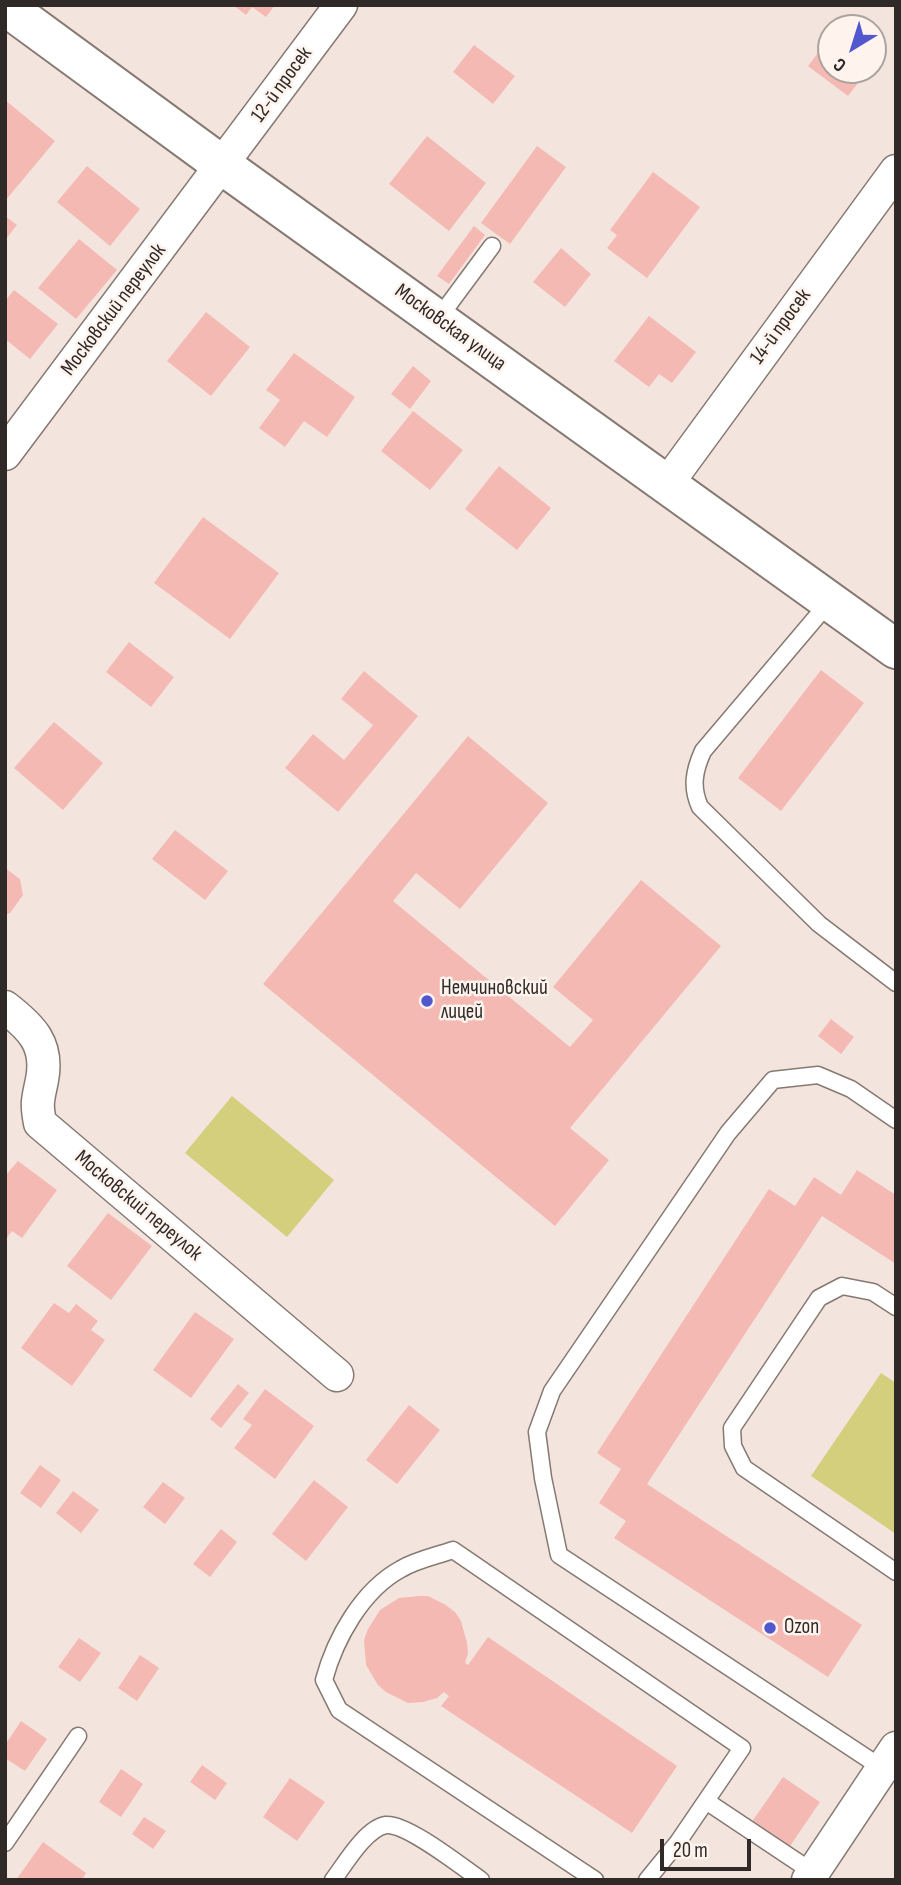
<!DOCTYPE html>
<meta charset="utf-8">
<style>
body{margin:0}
#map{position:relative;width:901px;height:1885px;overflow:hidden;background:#f3e5dd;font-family:"Sofia Sans Condensed",sans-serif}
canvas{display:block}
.frame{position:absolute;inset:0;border:7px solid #2f2a27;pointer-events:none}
.north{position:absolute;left:817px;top:14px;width:70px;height:70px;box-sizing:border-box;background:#fef3ed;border:2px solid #aba39e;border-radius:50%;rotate:218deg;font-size:19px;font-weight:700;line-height:28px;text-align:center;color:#2f2a27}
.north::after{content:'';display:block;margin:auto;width:24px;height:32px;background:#5357ce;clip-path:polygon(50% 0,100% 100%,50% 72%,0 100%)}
.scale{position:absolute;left:660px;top:1839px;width:91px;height:32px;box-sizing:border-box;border:4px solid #2f2a27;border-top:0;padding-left:9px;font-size:21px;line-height:24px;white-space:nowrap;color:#2f2a27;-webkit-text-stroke:5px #fef3ed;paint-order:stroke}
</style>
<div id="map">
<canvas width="901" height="1885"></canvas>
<div class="frame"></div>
<div class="north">С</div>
<div class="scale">20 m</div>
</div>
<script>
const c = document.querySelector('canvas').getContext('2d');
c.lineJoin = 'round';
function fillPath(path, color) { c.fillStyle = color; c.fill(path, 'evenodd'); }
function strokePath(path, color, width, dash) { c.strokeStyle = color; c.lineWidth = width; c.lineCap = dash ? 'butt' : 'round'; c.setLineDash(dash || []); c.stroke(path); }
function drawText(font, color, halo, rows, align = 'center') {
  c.font = font + ' "Sofia Sans Condensed",sans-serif'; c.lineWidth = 5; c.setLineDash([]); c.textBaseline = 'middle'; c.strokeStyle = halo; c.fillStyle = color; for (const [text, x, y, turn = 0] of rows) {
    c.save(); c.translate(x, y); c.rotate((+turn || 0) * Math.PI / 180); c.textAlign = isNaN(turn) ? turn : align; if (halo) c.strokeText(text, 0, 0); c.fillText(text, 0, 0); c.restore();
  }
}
fillPath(new Path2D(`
 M232,1096L334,1180L287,1237L185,1153Z
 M881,1373L896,1383V1534L811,1476Z`), '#d4cf7d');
fillPath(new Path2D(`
 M233,5H275L266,17L252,7L246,15Z
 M831,36V70H868L848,96L808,66Z
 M474,45L515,76L493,104L453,72Z
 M5,100L55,141L5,201Z
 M427,136L486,183L449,231L389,184Z
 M537,146L566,167L510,244L481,223Z
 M87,166L140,209L110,246L57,202Z
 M653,172L700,207L647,278L607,248L617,235L610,230Z
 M5,216L17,225L5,240Z
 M474,226L485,235L449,284L437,276Z
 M79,239L117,270L76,319L38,288Z
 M561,248L591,274L565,307L533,282Z
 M14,290L58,324L30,359L5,339V301Z
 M206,312L250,347L211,396L167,361Z
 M649,316L696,352L672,383L659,374L649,387L614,361Z
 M294,353L355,397L327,437L304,421L285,447L259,428L280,400L266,390Z
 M413,366L431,381L410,409L391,394Z
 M413,411L463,450L430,490L381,451Z
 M499,466L551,508L517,550L465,509Z
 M203,517L279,573L230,639L154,583Z
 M129,642L174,677L151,707L106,672Z
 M821,670L864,703L781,811L738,778Z
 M364,671L418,716L338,812L285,768L313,734L344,760L373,725L341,699Z
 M54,722L103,763L63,810L14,768Z
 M468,736L548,803L460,909L416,873L393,901L570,1047L593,1020L553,987L641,880L721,946L570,1128L609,1160L555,1226L263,984Z
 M175,830L228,871L205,900L152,859Z
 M5,868L20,879L23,895L10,913L5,915Z
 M831,1019L854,1037L841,1054L818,1036Z
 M18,1161L57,1190L22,1238L12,1231L5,1240V1176Z
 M857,1170L896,1195V1264L822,1216L647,1484L862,1625L828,1677L614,1538L626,1521L599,1503L621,1469L597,1453L769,1189L795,1206L814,1177L841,1195Z
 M108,1213L152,1246L111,1300L67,1266Z
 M54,1303L69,1313L76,1304L98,1321L91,1330L105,1340L72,1386L21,1348Z
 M195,1312L234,1339L191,1398L153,1370Z
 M238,1384L249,1393L221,1428L210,1419Z
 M265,1389L314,1426L275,1479L234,1448L252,1425L243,1419Z
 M409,1405L440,1430L397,1484L366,1460Z
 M40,1465L61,1480L41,1508L20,1493Z
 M314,1480L348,1507L306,1561L272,1534Z
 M163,1482L185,1498L165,1524L143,1507Z
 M73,1491L99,1510L81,1533L56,1513Z
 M221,1529L237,1542L210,1577L193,1564Z
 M419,1596H428L444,1604L455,1612L461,1621L467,1643L468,1653L465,1663L468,1665L488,1637L677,1766L632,1833L441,1706L449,1696L444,1692L437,1698L423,1702L408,1703L386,1692L378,1685L366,1665L364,1640L368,1629L380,1610L399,1598Z
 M79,1638L101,1653L80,1682L58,1667Z
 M140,1655L159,1668L137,1701L118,1688Z
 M21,1721L47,1739L25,1771L5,1758V1745Z
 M202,1765L227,1783L215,1800L190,1782Z
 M121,1769L143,1784L121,1817L99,1802Z
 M783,1777L820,1802L788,1849L751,1823Z
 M290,1778L325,1802L297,1841L263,1817Z
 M144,1817L166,1831L153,1849L132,1834Z
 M43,1842L86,1873L82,1880H16Z`), '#f5b9b4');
const lane = new Path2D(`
 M438,319L492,246
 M830,601L703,751C694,771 691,787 700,807L819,924L896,983
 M896,1307L873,1292L842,1286L819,1298L732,1428L733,1446L744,1468L896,1572
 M882,1768L559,1555L543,1478L537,1432L552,1391L728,1133L773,1080L818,1075L851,1089L896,1120
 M706,1801L817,1875
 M5,1843L78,1736
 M333,1880C345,1864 366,1828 386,1825C407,1823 462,1867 481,1880
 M595,1880L339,1710L324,1680C335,1639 362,1590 401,1569C416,1560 436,1556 453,1550L742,1748L678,1842L647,1880`);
const street = new Path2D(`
 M5,454L341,5
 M667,484L896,171
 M5,1007C31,1027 49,1044 42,1080C38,1100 36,1102 40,1123L337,1375
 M808,1880L896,1748`);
const secondary = new Path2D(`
 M5,6L222,165L896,649`);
strokePath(lane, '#857972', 19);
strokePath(street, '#857972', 35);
strokePath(secondary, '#857972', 42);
strokePath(lane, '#fff', 16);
strokePath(street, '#fff', 32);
strokePath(secondary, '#fff', 38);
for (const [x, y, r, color] of [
 [427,1001,7,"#5357ce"],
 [770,1628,7,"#5357ce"]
]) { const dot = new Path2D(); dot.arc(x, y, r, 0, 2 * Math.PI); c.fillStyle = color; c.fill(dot); strokePath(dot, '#fef3ed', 2.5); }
drawText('21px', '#2f2a27', '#fef3ed', [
 ["12-й просек",282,85,-54],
 ["Московский переулок",114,310,-53],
 ["14-й просек",781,327,-54],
 ["Московская улица",450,328,36],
 ["Московский переулок",138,1206,40]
]);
drawText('21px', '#2f2a27', '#fef3ed', [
 ["Немчиновский",441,989],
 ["лицей",441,1013],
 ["Ozon",784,1628]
], 'left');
</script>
